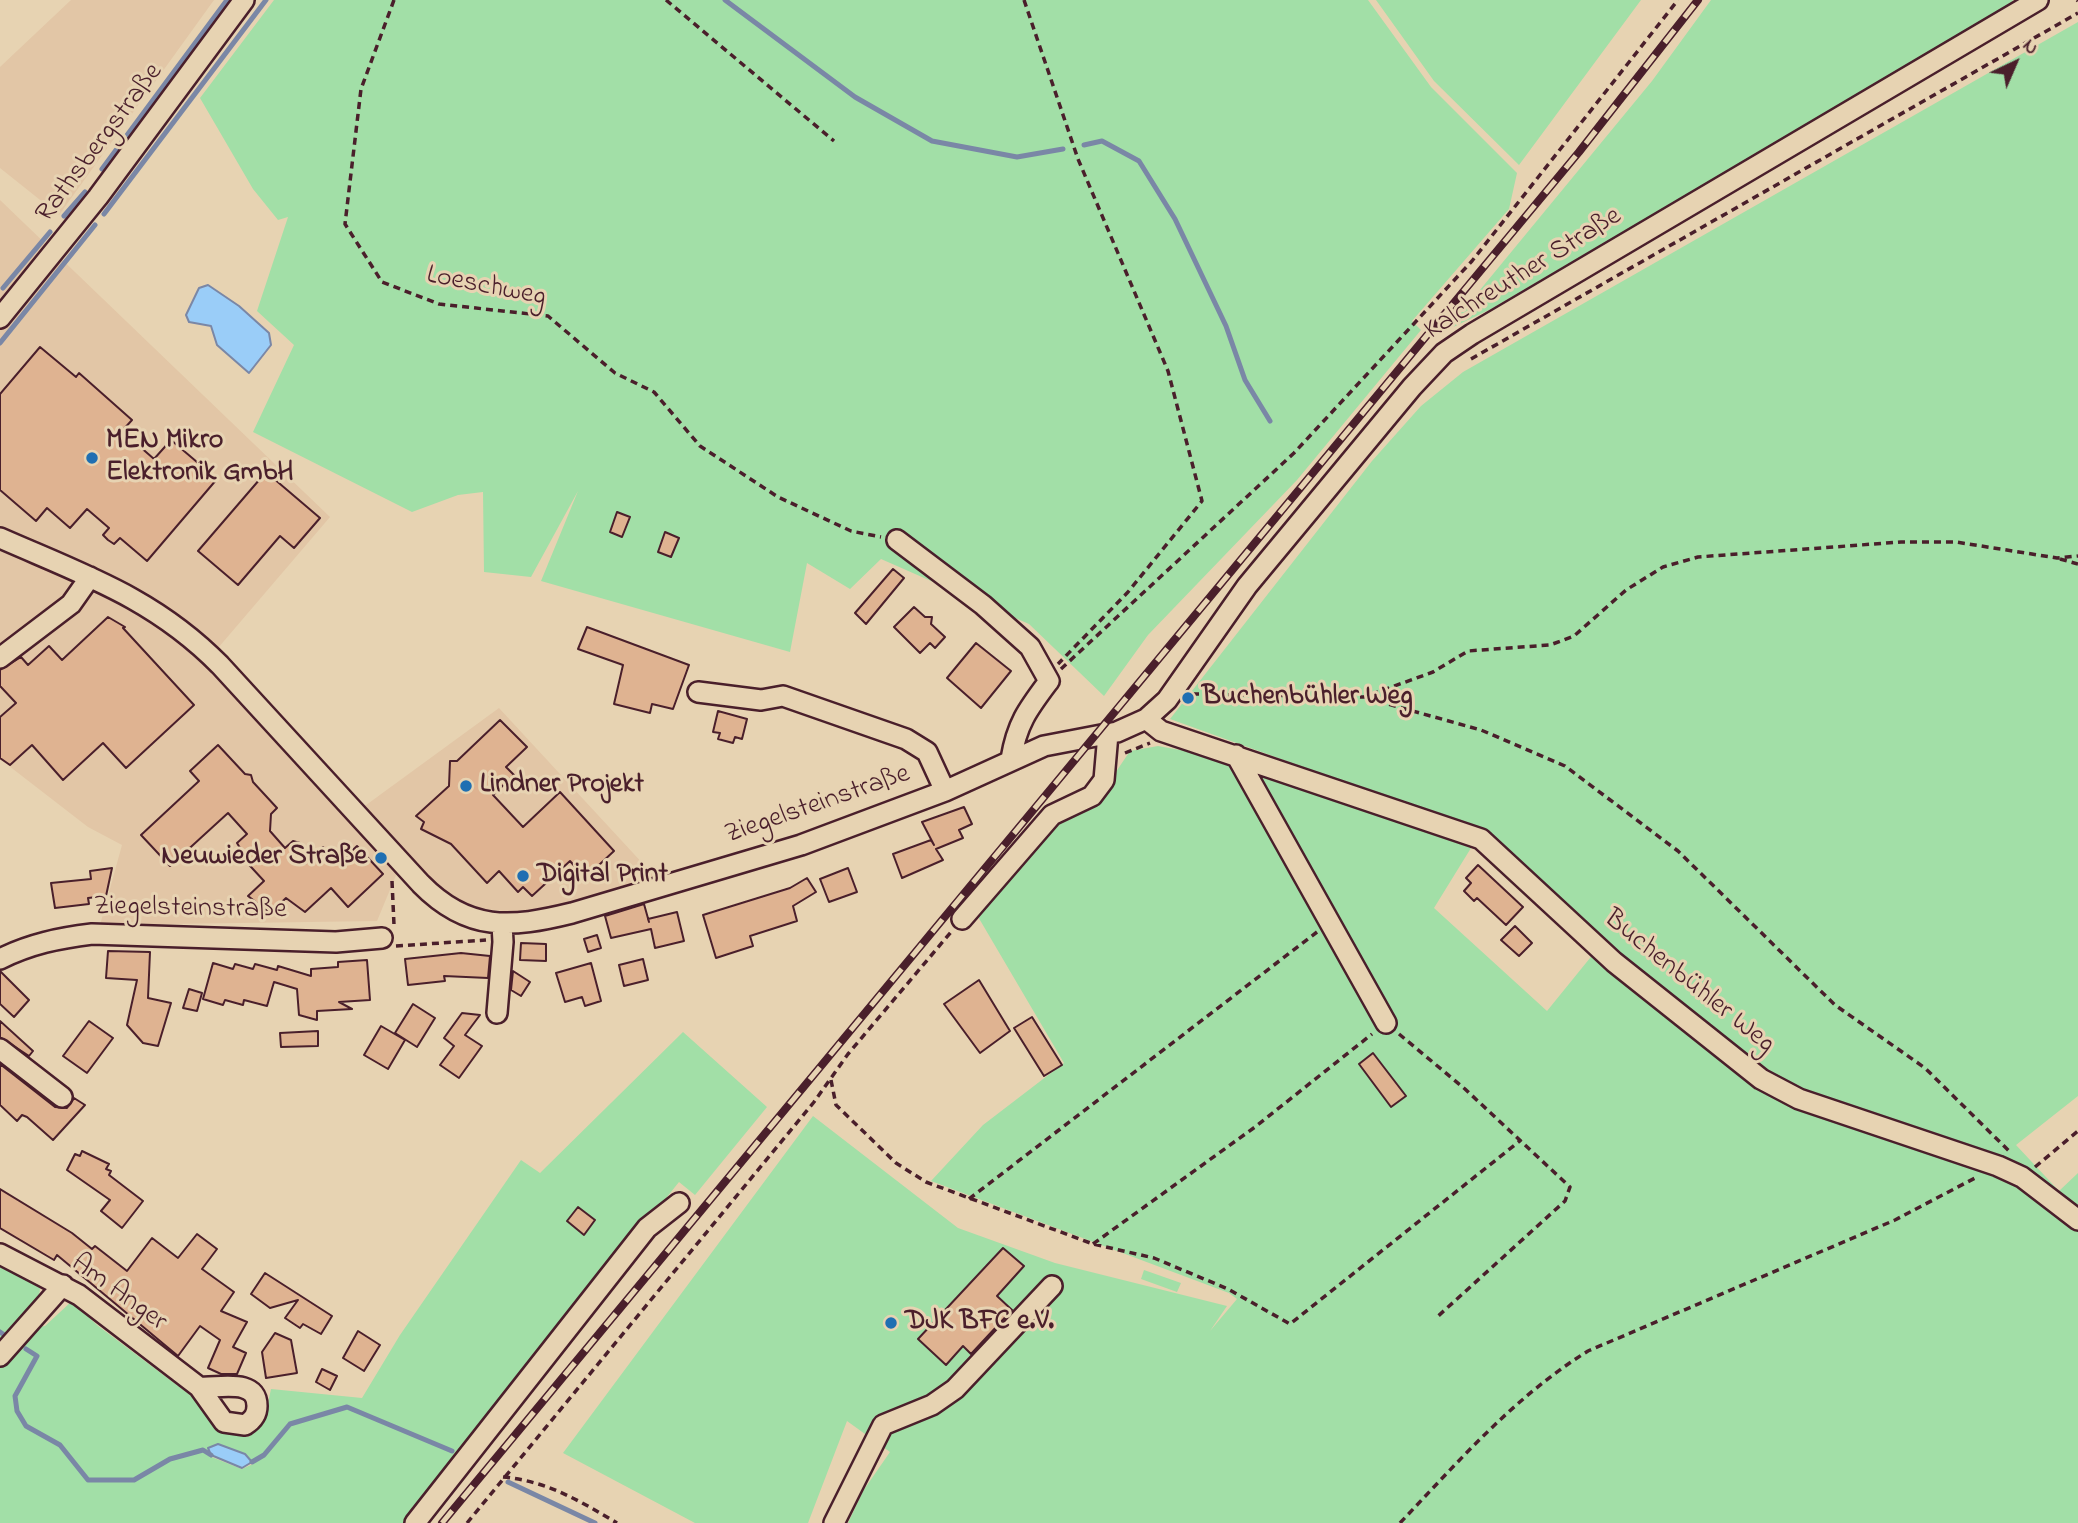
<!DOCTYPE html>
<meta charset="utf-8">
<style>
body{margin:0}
#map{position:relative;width:2078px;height:1523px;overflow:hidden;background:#e7d3b2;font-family:"Indie Flower",sans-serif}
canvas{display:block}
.north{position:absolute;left:1980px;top:28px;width:70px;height:70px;-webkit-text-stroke:5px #e7d3b2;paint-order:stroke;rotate:44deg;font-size:19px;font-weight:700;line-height:28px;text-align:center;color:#4a1f2b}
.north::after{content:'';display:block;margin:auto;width:24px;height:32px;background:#4a1f2b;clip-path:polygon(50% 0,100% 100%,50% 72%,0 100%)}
</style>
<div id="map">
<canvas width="2078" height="1523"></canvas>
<div class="north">N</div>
</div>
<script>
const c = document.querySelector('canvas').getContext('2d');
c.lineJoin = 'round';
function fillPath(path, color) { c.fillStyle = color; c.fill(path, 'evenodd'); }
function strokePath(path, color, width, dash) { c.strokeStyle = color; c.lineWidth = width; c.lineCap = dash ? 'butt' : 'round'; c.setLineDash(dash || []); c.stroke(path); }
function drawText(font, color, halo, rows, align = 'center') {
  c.font = font + ' "Indie Flower",sans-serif'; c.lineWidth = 6; c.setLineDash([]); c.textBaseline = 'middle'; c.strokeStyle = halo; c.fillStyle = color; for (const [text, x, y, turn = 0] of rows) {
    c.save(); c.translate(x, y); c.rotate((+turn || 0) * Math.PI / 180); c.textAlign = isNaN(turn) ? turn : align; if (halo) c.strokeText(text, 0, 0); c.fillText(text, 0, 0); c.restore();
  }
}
fillPath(new Path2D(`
 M71,0H214L59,215L0,168V67Z
 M0,200L330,517L218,648L362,808L499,708L658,880L532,914L466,907L404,856L377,921L100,925L122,845L88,827L0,759Z`), '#e2c6a6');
fillPath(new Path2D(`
 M274,0H1368L1431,87L1517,173L1509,209L1412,321L1421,330L1297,480L1148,635L1104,696L1029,624L881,559L850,589L807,563L790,652L541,581L578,491L531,577L484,572L483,492L458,495L412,512L253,432L294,345L257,311L288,217L278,220L253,189L200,98Z
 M1376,0H1641L1519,165L1434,81Z
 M1711,0H2013L2009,6L1491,309L1447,330L1652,81Z
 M2078,22V1096L2016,1145L2059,1191L2078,1173V1523H848L863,1491L890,1452L847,1421L808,1523H695L563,1453L813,1116L958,1228L1055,1263L1227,1306L1210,1331L1237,1299L1229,1293L931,1181L983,1125L1064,1063L977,915L1069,810L1101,794L1130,751L1158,746L1219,757L1471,848L1434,908L1547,1011L1603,942L1483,832L1170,719L1372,461L1421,406L1463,372Z
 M683,1032L767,1107L695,1195L679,1182L405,1523H0V1365L39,1327L45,1326L72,1301L97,1325L194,1398L220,1426L248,1437L264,1422L271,1389L362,1398L400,1335L521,1160L540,1173ZM209,1448L245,1454L253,1464L242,1469L209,1456Z
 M0,1266L40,1288L39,1298L0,1345Z
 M1144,1270L1181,1283L1177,1292L1141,1279Z`), '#a2dfa7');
const water = new Path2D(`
 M208,285L239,306L269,333L271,345L249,373L217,345L211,326L189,322L186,315L199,288Z
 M218,1444L245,1454L252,1462L242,1468L211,1455L208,1448Z`);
fillPath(water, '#9acdf8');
strokePath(water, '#7a87a6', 2);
strokePath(new Path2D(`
 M725,0L855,97L932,141L1017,157L1063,149
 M1084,145L1102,141L1139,161L1175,219L1226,326L1245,380L1270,421
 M102,169L227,0
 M104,214L266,0
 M64,216L85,192
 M3,288L50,232
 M0,343L95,225
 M0,1332L3,1334
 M26,1349L37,1356L15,1396L17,1411L26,1426L60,1445L88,1480H134L170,1459L203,1450L211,1455
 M252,1462L264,1455L290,1424L347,1407L452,1451
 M508,1482L595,1523`), '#7a87a6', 5);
const building = new Path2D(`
 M40,347L76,377L79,373L132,420L122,431L154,459L171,440L217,479L147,561L120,538L114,544L108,540L103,535L109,528L87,509L70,528L47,508L36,521L0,490V394Z
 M266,472L320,518L294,548L280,536L238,585L198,551Z
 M617,512L630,517L622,537L610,532Z
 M665,532L679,538L671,557L658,552Z
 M893,569L904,578L866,624L855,613Z
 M914,607L925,617H932L931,624L945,637L935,648L930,643L920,653L894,627Z
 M108,617L125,627L123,628L194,705L126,768L103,743L63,780L32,745L10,765L0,758V717L16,703L0,686V670L21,657L28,665L49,646L62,660Z
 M587,627L689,665L673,709L652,704L650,713L614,704L623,665L578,649Z
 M976,643L1011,671L981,708L947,678Z
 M718,711L747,719L742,739L735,737L733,743L718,739L720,733L713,732Z
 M500,720L527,747L506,767L514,775L493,795L523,827L560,792L614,851L585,878L570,861L532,896L523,887L518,892L499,871L487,883L451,844L421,829L424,822L416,816L449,786L450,761H457Z
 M218,745L245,774L251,775L253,782L277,808L271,814L270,831L285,848L293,841L300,843L305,864L323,847L338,864L357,846L383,874L348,907L331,888L305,912L286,898L270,913L248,896L264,881L240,855L243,853L237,843L247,834L228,813L170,866L141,835L199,781L190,771Z
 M964,807L972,824L959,830L963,838L936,849L943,860L902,878L893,854L931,840L934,845L922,822Z
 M1478,865L1523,907L1506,925L1477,898L1474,901L1464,891L1471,883L1466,878Z
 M112,868L106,896L88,898L89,904L55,908L51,883L91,879L90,871Z
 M848,868L857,892L829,902L820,879Z
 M807,878L816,892L793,906L797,921L750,936L753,946L716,958L703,915L790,888Z
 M644,904L649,922L648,919L677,912L684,941L655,948L651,929L611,938L605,916Z
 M1515,926L1532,943L1519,956L1501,940Z
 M597,935L601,948L588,952L584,939Z
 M521,943L546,944V961L520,960Z
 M108,951L150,952L148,998L171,1003L158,1046L143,1043L127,1025L137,980L106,978Z
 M461,953L490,956L488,978L444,976L445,981L408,985L405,959Z
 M643,959L648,980L624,986L619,965Z
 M367,960L370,1000L339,1002L352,1009L317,1011V1020L299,1015L297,989L274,982L267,1006L244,1000L243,1005L225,1000L223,1005L203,999L213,963L233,969L235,964L253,969L255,964L277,970L278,966L311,976V969L338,967V962Z
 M591,963L601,1001L585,1006L582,997L565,1002L556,973Z
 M0,971L29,1000L14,1017L0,1004Z
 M513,971L530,982L521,996L511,990Z
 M979,980L1010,1031L980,1053L944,1004Z
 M189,989L202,993L197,1011L183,1008Z
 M413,1004L435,1018L417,1047L395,1033Z
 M462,1013L480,1015L465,1035L482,1046L459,1078L440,1065L454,1046L444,1038Z
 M1032,1017L1062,1065L1044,1076L1014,1028Z
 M0,1021L33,1051L29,1056L0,1037Z
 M89,1021L113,1038L87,1073L63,1056Z
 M381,1026L405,1040L388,1069L364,1055Z
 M318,1031V1046L281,1047L280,1033Z
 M1373,1053L1406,1096L1391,1107L1359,1064Z
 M0,1064L55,1107L67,1108L74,1098L85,1105L53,1140L27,1117L22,1115L17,1121L0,1105Z
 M82,1151L109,1164L106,1169L111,1171L109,1175L143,1201L122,1228L101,1211L110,1200L67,1170L75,1154L80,1156Z
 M0,1189L72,1233L92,1249L95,1246L127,1271L152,1238L178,1258L197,1234L217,1249L202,1269L234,1292L221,1311L247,1322L233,1347L246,1353L237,1374H221L208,1368L220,1340L200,1326L178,1356L57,1255L54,1260L0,1228Z
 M578,1207L595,1220L584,1235L567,1221Z
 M1003,1248L1024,1266L997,1296L1012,1310L971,1354L963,1346L946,1365L918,1339Z
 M265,1273L332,1316L321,1334L303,1324L300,1328L285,1318L298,1300L270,1308L251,1294Z
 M358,1331L380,1345L364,1371L343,1358Z
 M275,1333L291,1340L297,1373L266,1378L262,1352Z
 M322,1369L337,1376L330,1390L316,1382Z`);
fillPath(building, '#dfb391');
strokePath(building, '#4a1f2b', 2);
const minor = new Path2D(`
 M0,318L98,197L244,0
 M0,538C84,575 154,598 220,665L421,884C468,932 511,928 572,913L801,845L945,791L1044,746L1117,732L1146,719L1167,700L1247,586L1412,387L1444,353L1472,334L2038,0
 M897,540L983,605L1030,647L1049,681C1028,709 1017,723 1011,759
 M0,658L71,604L90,577
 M698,692L761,700L783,696L906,739L927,752L945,791
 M1146,719L1161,731L1481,839L1614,962L1761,1079L1799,1099L1998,1166L2022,1177L2078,1220
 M1236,755L1386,1023
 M962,919L1052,815L1092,796L1104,780L1108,734
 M0,959C30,944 59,938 92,934L336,942L382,938
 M497,1013L503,942L502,924
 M0,1049L62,1097
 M0,1254L79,1295L199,1387L224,1422L245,1425C253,1420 257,1415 257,1406C257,1377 217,1389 199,1387
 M0,1356L63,1285
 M415,1523L647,1228L679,1203
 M834,1523L883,1425L932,1405L955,1389L1052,1286`);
strokePath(minor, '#4a1f2b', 24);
strokePath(new Path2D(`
 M394,0L361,89L345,224L382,282L439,304L548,316L615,373L654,392L700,446L778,497L851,531L881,537
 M666,0L834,141
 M1024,0L1078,159L1168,371L1202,501L1128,592L1058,664
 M2077,0L2078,1
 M1471,359L2078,13
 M2060,559L2078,564
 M1061,669L1294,453L1472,261L1678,0
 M1192,694L1364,697L1433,672L1468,651L1550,645L1574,636L1626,590L1663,567L1698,557L1901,542H1956L2057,558L2078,556
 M1366,698L1481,730L1565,766L1678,851L1835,1005L1925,1068L2009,1151
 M1125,753L1150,743
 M392,881L394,925
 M396,946L486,940
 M1399,1034L1465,1089L1570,1187L1565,1201L1436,1318
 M831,1080L836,1105L896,1163L926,1182L1093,1244L1154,1258L1228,1289L1290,1324L1521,1140
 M2035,1167L2078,1131
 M969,1199L1317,932
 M1093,1244L1255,1127L1372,1034
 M503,1477C547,1481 580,1501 617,1523
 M467,1523L814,1102L848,1054L951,932
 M1400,1523C1459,1461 1514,1397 1588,1351L1895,1220L1975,1178`), '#4a1f2b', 3.5, [7, 5]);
strokePath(minor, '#e7d3b2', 19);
const rail = new Path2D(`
 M442,1523L1579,152L1698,0`);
strokePath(rail, '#4a1f2b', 8);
strokePath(rail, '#e7d3b2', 5, [16]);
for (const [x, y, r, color] of [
 [92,458,7,"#1f6fb2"],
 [1188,698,7,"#1f6fb2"],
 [466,786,7,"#1f6fb2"],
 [381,858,7,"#1f6fb2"],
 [523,876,7,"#1f6fb2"],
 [891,1323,7,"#1f6fb2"]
]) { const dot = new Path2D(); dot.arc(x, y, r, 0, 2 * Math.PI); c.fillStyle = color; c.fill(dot); strokePath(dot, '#e7d3b2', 2.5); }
drawText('28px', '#4a1f2b', '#e7d3b2', [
 ["Rathsbergstraße",101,144,-53],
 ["Kalchreuther Straße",1524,275,-32],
 ["Loeschweg",486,288,11],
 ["Ziegelsteinstraße",818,806,-19],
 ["Ziegelsteinstraße",190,910,1],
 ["Buchenbühler Weg",1688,983,39],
 ["Am Anger",118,1294,36]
]);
drawText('bold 28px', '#4a1f2b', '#e7d3b2', [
 ["MEN Mikro",106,442],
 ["Elektronik GmbH",106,474],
 ["Buchenbühler Weg",1202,698],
 ["Lindner Projekt",480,786],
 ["Neuwieder Straße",367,858,"right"],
 ["Digital Print",537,876],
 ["DJK BFC e.V.",905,1323]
], 'left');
</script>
